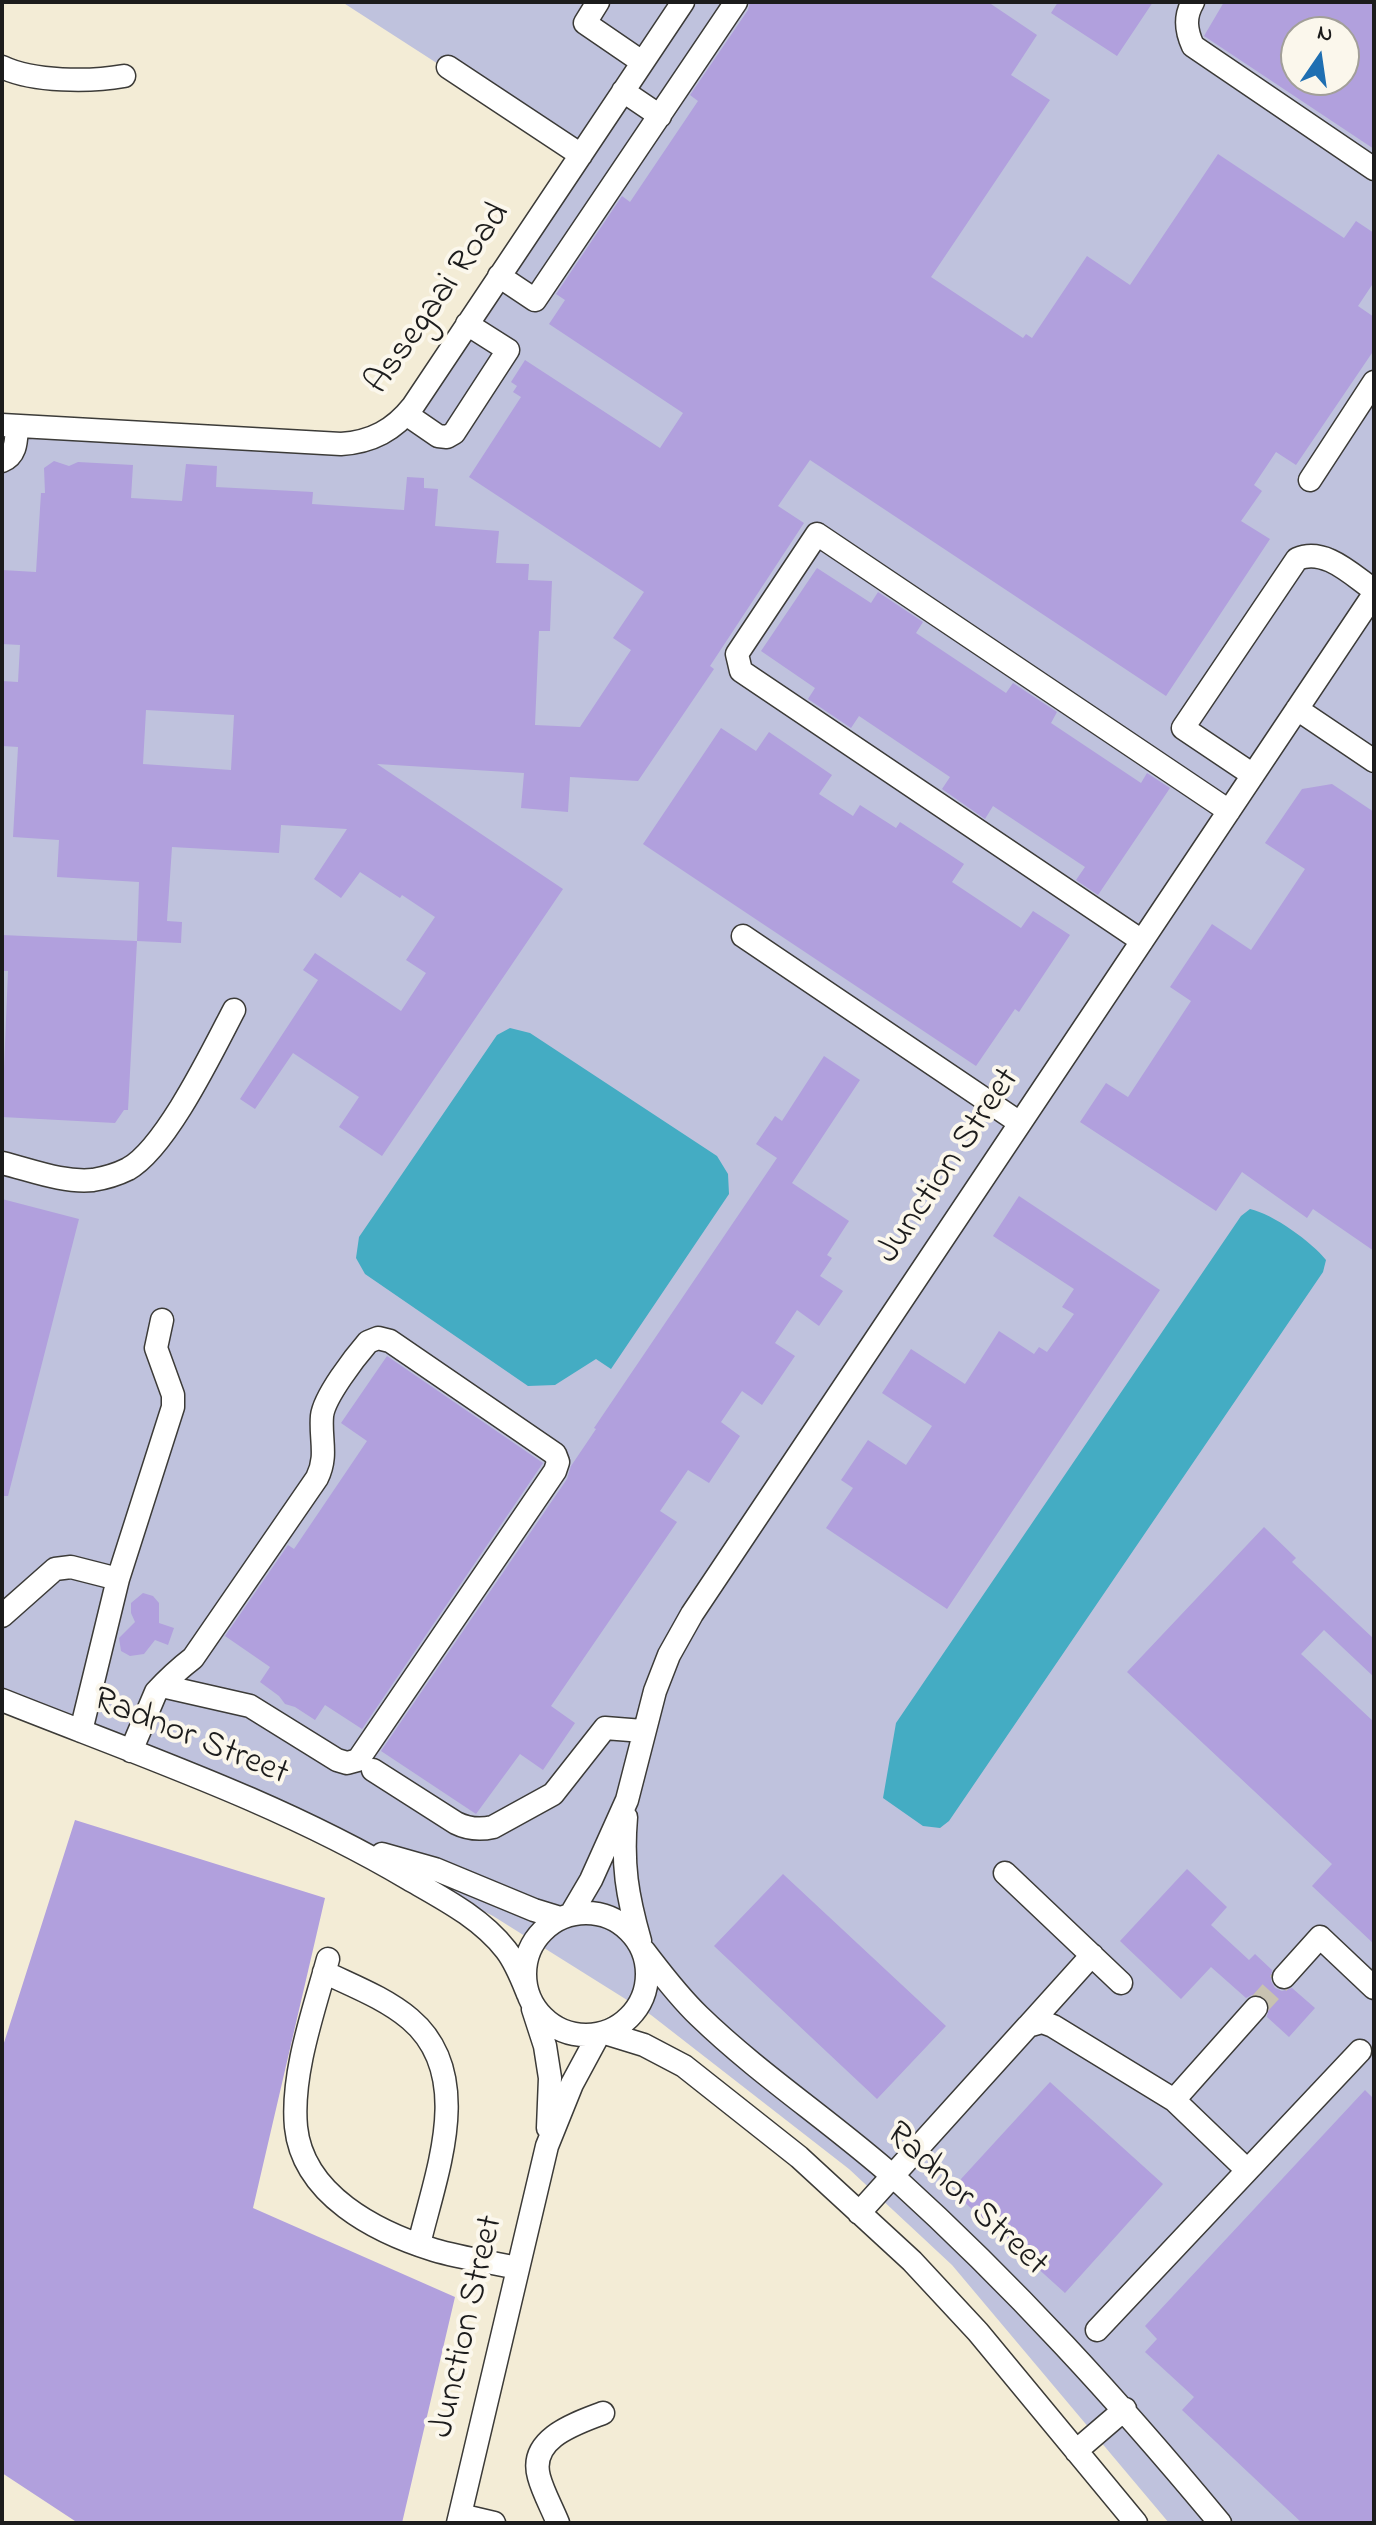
<!DOCTYPE html>
<style>
body{margin:0}
#map{position:relative;width:1376px;height:2525px;overflow:hidden;background:#f3ecd6;font-family:"Indie Flower",sans-serif}
canvas{display:block}
.frame{position:absolute;inset:0;border:4px solid #1c1c1c;pointer-events:none}
.north{position:absolute;left:1280px;top:16px;width:80px;height:80px;box-sizing:border-box;background:#fbf7ec;border:2px solid #a29f99;border-radius:50%;rotate:13deg;font-size:22px;font-weight:700;line-height:32px;text-align:center;color:#1c1c1c}
.north::after{content:'';display:block;margin:auto;width:28px;height:36px;background:#1f6fb2;clip-path:polygon(50% 0,100% 100%,50% 72%,0 100%)}
</style>
<div id="map">
<canvas width="1376" height="2525"></canvas>
<div class="frame"></div>
<div class="north">N</div>
</div>
<script>
const c = document.querySelector('canvas').getContext('2d');
c.lineJoin = 'round';
function fillPath(path, color) { c.fillStyle = color; c.fill(path, 'evenodd'); }
function strokePath(path, color, width, dash) { c.strokeStyle = color; c.lineWidth = width; c.lineCap = dash ? 'butt' : 'round'; c.setLineDash(dash || []); c.stroke(path); }
function drawText(font, color, halo, rows, align = 'center') {
  c.font = font + ' "Indie Flower",sans-serif'; c.lineWidth = 8; c.setLineDash([]); c.textBaseline = 'middle'; c.strokeStyle = halo; c.fillStyle = color; for (const [text, x, y, turn = 0] of rows) {
    c.save(); c.translate(x, y); c.rotate((+turn || 0) * Math.PI / 180); c.textAlign = isNaN(turn) ? turn : align; if (halo) c.strokeText(text, 0, 0); c.fillText(text, 0, 0); c.restore();
  }
}
fillPath(new Path2D(`
 M342,2H1374V2523H1169L952,2265L849,2169L651,2015L493,1916L351,1842L2,1703V427L384,435L581,156ZM1296,32H1344V80H1296Z`), '#bfc2dd');
fillPath(new Path2D(`
 M510,1028L530,1033L717,1156L728,1174L729,1194L611,1369L596,1359L555,1385L528,1386L365,1274L356,1258L359,1237L497,1035Z
 M1250,1209C1273,1214 1312,1242 1326,1260L1323,1272L949,1821L940,1828L923,1826L883,1798L896,1723L1241,1216Z`), '#44acc3');
fillPath(new Path2D(`
 M750,2H988L1037,35L1011,75L1050,100L931,277L1023,338L1026,334L1032,338L1087,256L1130,285L1218,154L1344,238L1356,221L1374,233V282L1358,306L1374,317V350L1296,465L1276,452L1254,485L1262,491L1241,521L1270,539L1166,696L810,460L778,506L804,523L710,666L714,669L638,781L570,777L568,812L521,808L524,773L377,764L563,889L382,1156L339,1127L359,1097L293,1053L255,1109L240,1099L318,980L303,970L315,953L401,1011L426,973L406,960L435,917L402,895L400,898L360,872L341,898L314,879L347,829L281,825L279,853L172,847L167,921L182,922L181,943L137,941L139,882L57,877L59,840L13,837L18,747L2,746V681L18,682L20,645L2,644V570L36,572L41,493H45L44,468L54,461L69,466L78,462L133,465L131,498L182,501L186,464L217,466L216,487L313,492L312,504L404,510L407,477L424,478V488L438,489L435,526L499,531L496,563L529,564L528,580L552,581L550,631H539L535,725L580,727L631,650L613,638L644,592L469,477L521,397L513,392L517,386L511,382L525,360L660,448L683,413L549,324L565,300L556,294L622,196L630,202L698,101L690,95L748,10ZM146,710L234,715L231,770L143,764Z
 M1058,2H1153L1117,56L1051,13Z
 M1224,2H1374V149L1204,36ZM1296,32H1344V80H1296Z
 M817,568L871,603L878,592L923,622L916,633L1006,693L1013,683L1057,712L1051,723L1141,783L1147,773L1170,788L1098,895L1076,880L1085,867L993,806L985,819L942,789L950,777L859,716L851,728L808,699L815,688L761,651Z
 M721,728L756,751L769,732L832,775L819,794L853,816L860,805L896,828L900,822L964,864L952,882L1021,928L1033,911L1070,935L1019,1012L1015,1009L976,1066L643,844Z
 M1332,784L1374,812V1251L1313,1209L1307,1218L1242,1172L1216,1211L1080,1122L1106,1083L1128,1097L1191,1001L1170,987L1212,924L1251,950L1305,869L1265,843L1302,789Z
 M2,935L137,941L128,1110H124L115,1123L2,1117L8,971H2Z
 M824,1056L860,1080L792,1183L849,1221L827,1255L832,1258L820,1276L843,1291L819,1326L797,1310L775,1343L795,1356L762,1405L742,1391L721,1422L740,1436L709,1483L688,1470L660,1511L677,1522L551,1706L575,1723L543,1770L520,1754L476,1814L381,1751L567,1479L571,1466L596,1429L594,1428L777,1158L756,1144L775,1116L782,1121Z
 M1019,1196L1160,1290L947,1609L826,1528L853,1488L841,1480L868,1440L906,1465L932,1426L882,1393L911,1349L965,1384L999,1331L1034,1354L1039,1347L1047,1352L1074,1314L1062,1307L1074,1289L993,1236Z
 M2,1199L79,1219L8,1496H2Z
 M387,1356L543,1463L362,1729L325,1705L315,1720L295,1707L285,1704L279,1696L260,1682L270,1667L225,1636L288,1545L294,1549L367,1441L341,1423Z
 M1264,1527L1296,1558L1292,1562L1374,1639V1677L1324,1630L1301,1654L1374,1722V1944L1312,1886L1332,1864L1127,1672Z
 M143,1593L153,1596L159,1603V1623L174,1628L168,1645L155,1640L144,1654L130,1656L121,1651L119,1638L135,1622L131,1613V1603Z
 M75,1820L325,1898L253,2208L455,2297L402,2523H78L2,2473V2049Z
 M1187,1869L1227,1907L1211,1925L1249,1960L1255,1954L1272,1970L1271,1981L1275,1988L1282,1991L1292,1988L1315,2008L1289,2037L1267,2017L1269,2004L1265,1997L1252,1995L1246,1998L1211,1967L1181,1999L1120,1941Z
 M783,1874L946,2026L877,2099L714,1946Z
 M1050,2082L1163,2184L1065,2293L962,2200L961,2179Z
 M1365,2090L1374,2099V2523H1302L1182,2410L1194,2397L1145,2352L1157,2339L1145,2326Z`), '#b1a0dd');
strokePath(new Path2D(`
 M1256,2008L1284,1977`), '#c8c2b1', 22, [22, 11]);
const minor = new Path2D(`
 M598,2L585,23L642,62
 M1193,2C1184,17 1186,31 1193,46L1374,169
 M2,67C33,82 90,82 124,76
 M448,67L581,155
 M623,91L660,116
 M499,276L535,300L736,2
 M406,414L438,436L447,437L454,433L508,350L467,324
 M2,425L341,444C372,442 394,430 413,406L683,2
 M2,461C17,455 16,440 17,426
 M1310,480L1374,382
 M1297,709L1374,761
 M1253,775L1183,728L1297,559C1325,547 1352,575 1374,590
 M743,936L1020,1123
 M1142,941L741,671L737,654L817,534L1229,811
 M2,1163C31,1170 63,1183 93,1180C105,1178 118,1174 128,1169C166,1148 213,1050 234,1010
 M2,1616L55,1569L71,1567L118,1579
 M2,1700C140,1755 281,1803 409,1879C444,1899 481,1918 506,1950C516,1963 522,1979 528,1994
 M81,1731L118,1579L173,1407V1395L156,1348L162,1320
 M131,1751L156,1692C168,1679 180,1668 193,1658L317,1478C328,1456 320,1439 322,1416C324,1397 355,1357 368,1342L378,1338L390,1341L555,1454L558,1462L555,1471L358,1760L347,1763L337,1760L250,1706L162,1686
 M373,1770L456,1823C468,1829 480,1830 493,1827L553,1794L605,1728L643,1731
 M626,1817C622,1865 627,1895 640,1941
 M382,1854L435,1869L534,1910L560,1918
 M1005,1873L1121,1983
 M525 1974a61 61 0 1 1 122 0a61 61 0 1 1-122 0Z
 M571,1914L591,1880L627,1800L655,1691L669,1655L692,1614L1374,594
 M644,1951C661,1973 678,1996 699,2016C760,2075 832,2122 895,2178C1015,2287 1117,2399 1220,2523
 M328,1959C314,2010 291,2074 296,2127C303,2195 376,2232 434,2250C461,2258 490,2262 518,2268
 M324,1972C353,1986 385,1998 410,2019C476,2075 436,2173 419,2244
 M1284,1977L1320,1937L1374,1988
 M533,2009L545,2046L550,2078L548,2128
 M1028,2026L1092,1955
 M605,2033L644,2045L684,2066L799,2157L912,2261L978,2332L1136,2523
 M1174,2100L1256,2008
 M859,2213L1028,2026L1042,2022L1053,2026L1174,2100L1247,2170
 M1097,2330L1360,2051
 M1076,2451L1125,2409
 M460,2515L494,2523
 M458,2523L547,2146L572,2084L599,2034
 M558,2523C552,2508 543,2492 539,2477C528,2438 577,2423 603,2413`);
strokePath(minor, '#3c3b38', 25);
strokePath(minor, '#fff', 22);
drawText('36px', '#1c1c1c', '#fbf7ec', [
 ["Assegaai Road",440,300,-55],
 ["Junction Street",950,1167,-56],
 ["Radnor Street",190,1739,22],
 ["Radnor Street",965,2201,43],
 ["Junction Street",469,2327,-77]
]);
</script>
